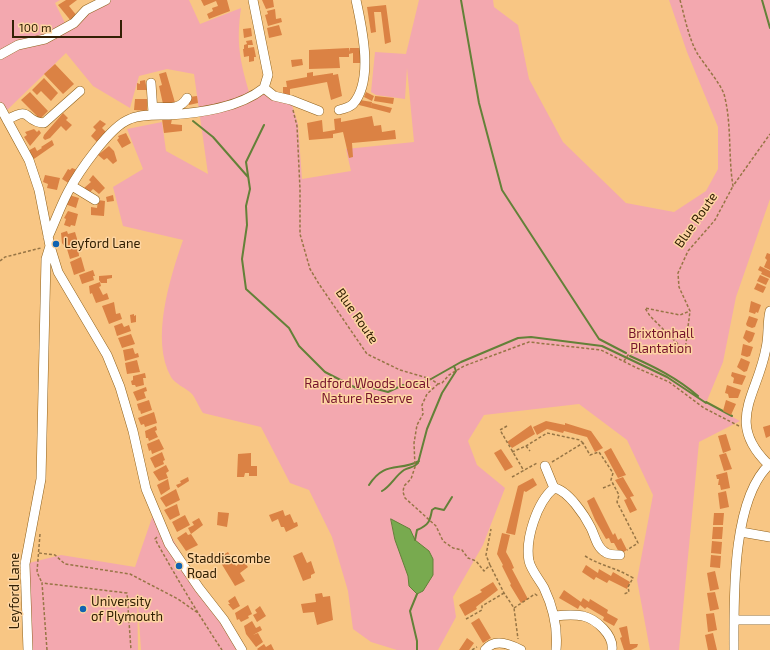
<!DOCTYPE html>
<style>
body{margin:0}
#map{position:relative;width:770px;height:650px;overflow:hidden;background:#f8c684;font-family:"Exo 2",sans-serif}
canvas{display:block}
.scale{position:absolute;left:12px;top:20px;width:110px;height:18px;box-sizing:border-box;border:2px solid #332004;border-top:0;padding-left:5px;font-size:12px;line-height:14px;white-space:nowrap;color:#332004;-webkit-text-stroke:3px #fed5a2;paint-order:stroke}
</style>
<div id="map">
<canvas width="770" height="650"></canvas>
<div class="scale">100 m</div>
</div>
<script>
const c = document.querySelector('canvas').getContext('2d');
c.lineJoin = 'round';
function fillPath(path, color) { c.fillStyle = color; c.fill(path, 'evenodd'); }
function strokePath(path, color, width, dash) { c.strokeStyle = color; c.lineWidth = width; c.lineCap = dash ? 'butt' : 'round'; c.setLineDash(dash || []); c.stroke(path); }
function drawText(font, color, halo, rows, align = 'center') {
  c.font = font + ' "Exo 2",sans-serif'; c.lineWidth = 3; c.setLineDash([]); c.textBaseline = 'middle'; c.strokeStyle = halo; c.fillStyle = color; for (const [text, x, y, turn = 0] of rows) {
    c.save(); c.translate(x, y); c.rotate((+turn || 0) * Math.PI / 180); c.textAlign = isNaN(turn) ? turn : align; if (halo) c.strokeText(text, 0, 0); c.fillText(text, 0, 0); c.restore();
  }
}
fillPath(new Path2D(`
 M0,0H60L55,3L66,25L104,0H189L200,24L241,8C236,44 240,61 250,95L271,94L292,105L298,124L302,179L351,171L346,149L414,142L407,68L405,99L376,95L371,92L375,52L406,54L419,0H493L494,7L518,25L529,79L563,142L626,203L674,212L706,191L718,169V127L687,52L669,0H770V199L736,297L723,362L706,403L740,421L699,442L679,650H650L637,580L653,495L627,440L579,404L484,415L468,441L477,465L505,488L483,545L453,597L456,617L438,650H397L371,642L353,629L348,591L332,537L309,490L290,483L261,427L203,413C199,407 196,399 192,394C186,388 175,384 171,377C150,340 170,278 183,240L123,226L113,187L143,169L127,129L162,122L166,151L208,174L194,74L167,69L139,76L130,108L93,86L66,53L3,114L0,107Z
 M155,509L210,602L241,650H141L137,590L138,650H31L25,564L61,555L135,567Z`), '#f3a8af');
const water = new Path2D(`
 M391,519L410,529L415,540L429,551L433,559V575L423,591L417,594L409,586L408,576L395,540Z`);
fillPath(water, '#78aa4f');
strokePath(water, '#638138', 1);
strokePath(new Path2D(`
 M461,0L479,103L502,190L599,339L626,353
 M762,0L770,28
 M193,121L213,137L248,177
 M264,125L246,162L250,189L246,206L247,225L242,259L246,289L289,328L299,346L325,372L358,389L365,386L388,392L403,385L409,386L431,379L461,362L518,338L531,337L602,346L667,377L706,403
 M630,356C655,367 677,378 698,396
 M706,402L732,416
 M369,485C385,460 399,472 419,461
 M382,491C391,486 395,476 404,470C409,467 414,468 418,463L427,429L442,393L456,371L454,366
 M415,540L417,530C429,525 430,521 432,510L435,508L444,510L452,497
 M417,594L410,611L417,641V650`), '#638138', 2);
fillPath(new Path2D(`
 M66,0H77L69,6L77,16L71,21L58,5Z
 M201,0H227L230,11L209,19L207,14L213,11L212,8L218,6L216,1L204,6Z
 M262,0H273L274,7L266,9Z
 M386,5L391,42L385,44L381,12H374L376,32L371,33L367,7Z
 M275,9L276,19L281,18L282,22L268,26L265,15L268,14L267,11Z
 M279,25L282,35L269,38L267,28Z
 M251,28L252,36L244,38L243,29Z
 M252,40L253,45H248V48L254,47L256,57H254V61L249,62V56L244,57L243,49H244V45L247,44L246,41Z
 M349,48V52L350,48H360V63H353V53L349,54V57H339L340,68L309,69V50Z
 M302,59L303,65L292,67L291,60Z
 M55,64L74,84L63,94L44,74Z
 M166,72L176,106L163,104L159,86L162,85L159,74Z
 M313,72V76L333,73V75L338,74L342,96L331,100L327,82L290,89V96H283V87H287L286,81L307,77V73Z
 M44,78L58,93L51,101L41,91L37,95L32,90Z
 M145,80L147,90H137V83L140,84V81Z
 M30,92L48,111L40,119L21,100Z
 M366,92L374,96L372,101L364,97Z
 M197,96L198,103L189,105V97Z
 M375,96L394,98L393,104L374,101Z
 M135,99H147V111L134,110Z
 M360,100L372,102L371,108L359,105Z
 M372,103L392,108L390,113L371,108Z
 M63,113L68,118L66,120L72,125L66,131L61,126L50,138L45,140L43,138L44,135Z
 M372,116L374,126L381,125L382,132L395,130L396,139L352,143L353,157L349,158L343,132L333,134V138L309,140L307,123L322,120L323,132L335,130L334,119L341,118V122Z
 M162,119H172L171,124L182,125V131L164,133Z
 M100,120L106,124L102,128L108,134L98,143L91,136L96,130L93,127Z
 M34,129L37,132L39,130L41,133L30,146L24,137L27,135L25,132Z
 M126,133L131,143L122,148L117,140L119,138L118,136Z
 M52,140L54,145L31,161L26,152L35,147L37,151L42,148L41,147Z
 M109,146L114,151L117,161L113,164L107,158L104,160L98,155Z
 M72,168L77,170L70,184L62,179L68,169L70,170Z
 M45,175L60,178L57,190L47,188L48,184L43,182Z
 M93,175L105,188L99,194L93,189L88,194L84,188L91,182L89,180Z
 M69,195L79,198L76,208L65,204Z
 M113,195L114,201L107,202L106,197Z
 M98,200L105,201L104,216L91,215V207L97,208Z
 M68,211L78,214L75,226L71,225L70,227L64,225L66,219L64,218Z
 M67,231L68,234L75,232L78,242L65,247L62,243L61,233Z
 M78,245L79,256L70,259L67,249Z
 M767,253L770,254V270L764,267L767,260L765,258Z
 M81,257L85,271L74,275L70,262Z
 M760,266L770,271V278L761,274L762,272L758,270Z
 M93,270L95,276H93L94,280L82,284L79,275Z
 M112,275V278L107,279V283H101L99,280V276Z
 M760,275L769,279L766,285L757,281Z
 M100,282L101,286L99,287L103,295L107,293L109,299L96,303L92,293L90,294L89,286Z
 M757,283L766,287L763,293L754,289Z
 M751,301L761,305L758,313L756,312L755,314L749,312Z
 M114,302L116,314L120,313L122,319L109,324L102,306Z
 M134,314V316L136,315V322L131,323L130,315Z
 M749,316L758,319L755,327L752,328L747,326L746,324Z
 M122,323L124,327L129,325L131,331L117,336L114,326Z
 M746,330L755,333L752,341L749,343L743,338Z
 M131,334L135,344L122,348L118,338Z
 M743,344L753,347L750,356L747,357L741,355Z
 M133,348L135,354L138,353L139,357L125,361L123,350Z
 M741,358L750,362L747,371L744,372L737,367Z
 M137,360L140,372L127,374L125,363Z
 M732,372L746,376L742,385L733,383L734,378L731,376Z
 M145,373L146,378H143L144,385L136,387L135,385H132L131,381L133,380V376Z
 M727,385L741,390L738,398H729L728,394L725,393Z
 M146,387L147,391L144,392L146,398L137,401L133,392Z
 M149,400L152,410L141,414L140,410L139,411L137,404Z
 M726,400L736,404L731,415L723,411Z
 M154,412L157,423L145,427L144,424L141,425L138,418Z
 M546,421L565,425V423L591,431L603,448L595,452L587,437L564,431L563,433L547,429L537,435L533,427Z
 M531,425L535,434L512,448L507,442Z
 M770,425V436L766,438L763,427Z
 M156,426L157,430L155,431L158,437L149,441L148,438H146L145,431Z
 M726,434L731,450L723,453L718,436Z
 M159,439L164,449L152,454L151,450L149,451L147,444Z
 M611,448L626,475L618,478L604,452Z
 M501,449L513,467L505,471L494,453Z
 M162,452L165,460L163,461L164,464L155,468L150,458Z
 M251,453V466H257V476H249V473H245L244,477H237L238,454Z
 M726,453L732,469L724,471L719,455Z
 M166,465L169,471L166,473L168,478L159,481L153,472Z
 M727,472L730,488L721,490L720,485H718L719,479H717L716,475Z
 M188,477L189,481L178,488L176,485L181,483L180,481Z
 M623,477L634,496L630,497L637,510L630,513L624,500L627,499L615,480Z
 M533,478L537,485L526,492L524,491L515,535L506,533L518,486Z
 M168,479L170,489L161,495L157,485Z
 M176,489L180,500L166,507L160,498Z
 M726,491L729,507L720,509L718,493Z
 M594,497L613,535L615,533L618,540L621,538L627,550L620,554L614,543H611L609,538L606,539L595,520L587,501Z
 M177,504L180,515L170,520L164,510Z
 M283,510L285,516L290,514L294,523L297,522L298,526L286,532L284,527H281L278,519L272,522L269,515Z
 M218,512L229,513L227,527L217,525Z
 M714,513H724L723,525H713Z
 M185,515L190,525L177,532L172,522Z
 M199,518L203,525L191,534L188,528L194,525L192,522Z
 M713,527H723L722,539H712Z
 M186,532L188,535L191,534L198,545L186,551L177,538Z
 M502,533L510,535L506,552L511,561L514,568L512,569L528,599L521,603L510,585L511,584L502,566L503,565L497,554Z
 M712,541L722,542L721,554L711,553Z
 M228,552L236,566L243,561L248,567L240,573L245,581L235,586L218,558Z
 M302,552L307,563L311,561L315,573L311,575V578L303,581L293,556Z
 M711,555L721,556L720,568L710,567Z
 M586,565L598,573L599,569L611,576L613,572L630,582L627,589L609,580L607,583L596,577L594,580L582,572Z
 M715,571L719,589L710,591L707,573Z
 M493,582L498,590L476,607L477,609L465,616L459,605L482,592L480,590Z
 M564,590L581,602L583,598L589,602L590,599L608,610L607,613L618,619L614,626L603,620L604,617L587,607L585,609L580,605L578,609L559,598Z
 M715,592L719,609L710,611L707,593Z
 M322,593L323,597L330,596L333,620L317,625L314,612L303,613L301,604L316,602L315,594Z
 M235,596L240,606L233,610L228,604H230L228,601Z
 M248,605L252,614L248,616L249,618L241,622L239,619L237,620L235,613Z
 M260,606L266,616L257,622L253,615L257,613L255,610Z
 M714,613L717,630L708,632L706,614Z
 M479,618L491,638L483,643L471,623Z
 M252,621L256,628L260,626L262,630L253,635L258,633L263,642L256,647L246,634L244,626Z
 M627,626L630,644H638L637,647L631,650H624L620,638L622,637L619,628Z
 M713,633L717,650H708L705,635Z
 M467,638L474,643L469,650H459Z
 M264,644L266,647L271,644L274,650H258L257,649Z`), '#db8244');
const minor = new Path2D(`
 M253,0L268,75L264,88
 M0,55L18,45L45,39L74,23L86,10L106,0
 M151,83L153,113
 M264,88L274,96L291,100L319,111
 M0,107L29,160L39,190L50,246L58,272L107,355L120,387L133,431L146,489L169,544L199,588L224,620L242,650
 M153,107C165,107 180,111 187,98
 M339,110C343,109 350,107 353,104C374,80 362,28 356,0
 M7,120C33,105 23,122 44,123L80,91
 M72,186L95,200
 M48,237C55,222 60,207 68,192C78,173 110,126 130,119C142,114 156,115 169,115C200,113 239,108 264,88
 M769,465C724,422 758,395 766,348C769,336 767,323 770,311
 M545,466L554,488C568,490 585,516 591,528C595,536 597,548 605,552C608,555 616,555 620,555
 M554,488C537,502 525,539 529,561C531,570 539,579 544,588C553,607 558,629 556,650
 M741,532L770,537
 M554,616C564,615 573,614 583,616C596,619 614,635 612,650
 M734,620H770
 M28,650L25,564L41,479L46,259L50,246
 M485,650C494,638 510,644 521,650
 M734,650C734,601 731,499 770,464`);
strokePath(minor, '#8f611c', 10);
strokePath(new Path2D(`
 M680,0C685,18 688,36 697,53C704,64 720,83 724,94C732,124 728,156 733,186L770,134
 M293,110L297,126L300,189V234L310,269L319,284L367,354L400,370L431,379L438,384L442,383L449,375L464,366L529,342L601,350L637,368L669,382L704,408L739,426
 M0,261L5,257L41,248
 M685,351L690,311
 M624,361L628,355L643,350L685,351L650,316L645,308L680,315L690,311L679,287L678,273L688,251L715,220L733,186
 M438,384L427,394L422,405L423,414L417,425L414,443L415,467L411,479L404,486L403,492L405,498L436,526L443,541L453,548L462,550L468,558L476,561L484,571L490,565L504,593L514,608L518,639
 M507,426L500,430L524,471
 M526,446L530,451
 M512,452L526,446L547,433L580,440L583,443
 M552,462L583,443L590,455L599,452L613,473L611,480L619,495L617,502L638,543L627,550
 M512,477L537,463
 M603,488L613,484
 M40,534L37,572L42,583
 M157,537L155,539C176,577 198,614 222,650
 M39,553L55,555L65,564L130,574L178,599L198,613
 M585,556C601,566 617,568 633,578L628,587L629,592L624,594
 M490,565L486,555L491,529
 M514,608L535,594L538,596
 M466,619L482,610V606L504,593
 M47,650L42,583L127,593L131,650
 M472,650L477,647`), '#977545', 1.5, [3, 2]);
strokePath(minor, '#fff', 9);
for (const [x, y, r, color] of [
 [56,244,4,"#1163b1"],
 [179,566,4,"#1163b1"],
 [83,609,4,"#1163b1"]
]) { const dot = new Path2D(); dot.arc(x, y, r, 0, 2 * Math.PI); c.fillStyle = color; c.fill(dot); strokePath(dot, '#fed5a2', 1.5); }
drawText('13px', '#332004', '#fed5a2', [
 ["Blue Route",696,220,-55],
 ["Blue Route",357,316,55],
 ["Leyford Lane",15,591,-90]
]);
drawText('13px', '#332004', '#fed5a2', [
 ["Leyford Lane",64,244],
 ["Staddiscombe",187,559],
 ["Road",187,574],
 ["University",91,602],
 ["of Plymouth",91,617]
], 'left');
drawText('13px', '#75132c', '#fed5a2', [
 ["Brixtonhall",661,334],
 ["Plantation",661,349],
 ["Radford Woods Local",367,384],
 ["Nature Reserve",367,399]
]);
</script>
